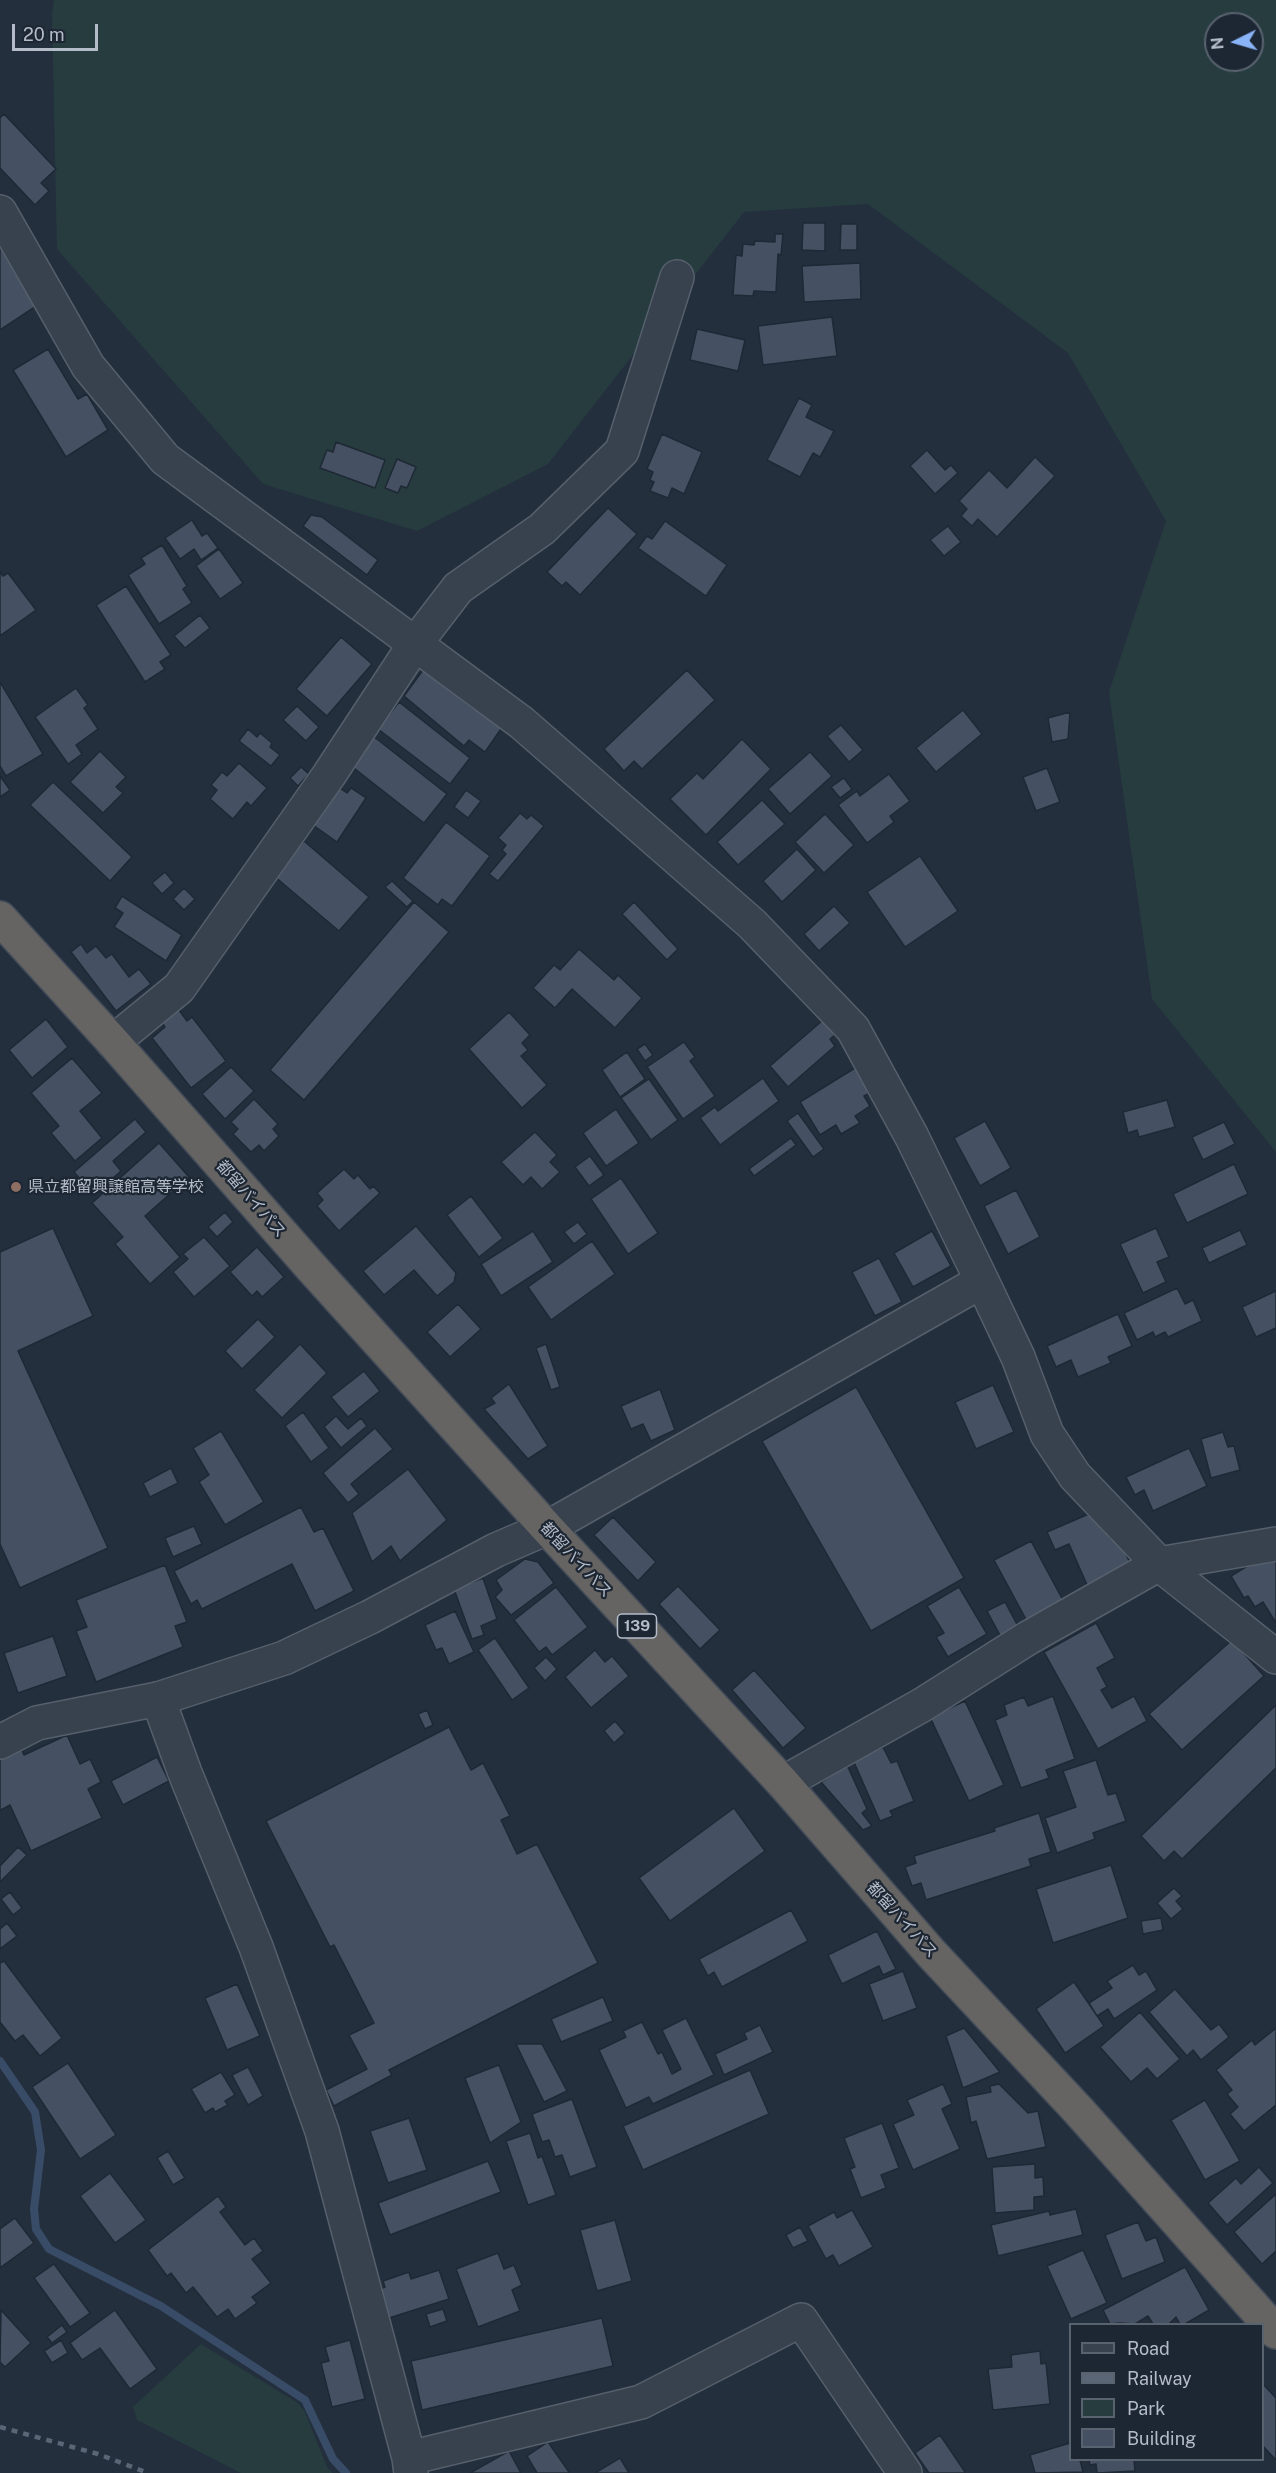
<!DOCTYPE html>
<meta charset="utf-8">
<style>
body{margin:0}
#map{position:relative;width:1276px;height:2473px;overflow:hidden;background:#242f3e;font-family:"Public Sans",sans-serif}
canvas{display:block}
.legend{position:absolute;left:1069px;top:2323px;width:195px;height:138px;box-sizing:border-box;background:#1d2633;border:2px solid #59626f;margin:0;padding:8px 10px;list-style:none;font-size:18px;color:#b4bcc9}
.legend li{display:flex;align-items:center;gap:12px;height:30px}
.legend b{width:30px;border:2px solid #59626f}
.north{position:absolute;left:1204px;top:12px;width:60px;height:60px;box-sizing:border-box;background:#1d2633;border:2px solid #59626f;border-radius:50%;rotate:265deg;font-size:16px;font-weight:700;line-height:24px;text-align:center;color:#b4bcc9}
.north::after{content:'';display:block;margin:auto;width:21px;height:27px;background:#8ab4f8;clip-path:polygon(50% 0,100% 100%,50% 72%,0 100%)}
.scale{position:absolute;left:12px;top:24px;width:86px;height:27px;box-sizing:border-box;border:3px solid #b4bcc9;border-top:0;padding-left:8px;font-size:18px;line-height:21px;white-space:nowrap;color:#b4bcc9;-webkit-text-stroke:4px #1d2633;paint-order:stroke}
</style>
<div id="map">
<canvas width="1276" height="2473"></canvas>
<ul class="legend">
<li><b style="height:8px;background:#38414e"></b>Road</li>
<li><b style="height:8px;background:#5a6575"></b>Railway</li>
<li><b style="height:16px;background:#263c3f"></b>Park</li>
<li><b style="height:16px;background:#455162"></b>Building</li>
</ul>
<div class="north">N</div>
<div class="scale">20 m</div>
</div>
<script>
const c = document.querySelector('canvas').getContext('2d');
c.lineJoin = 'round';
function fillPath(path, color) { c.fillStyle = color; c.fill(path, 'evenodd'); }
function strokePath(path, color, width, dash) { c.strokeStyle = color; c.lineWidth = width; c.lineCap = dash ? 'butt' : 'round'; c.setLineDash(dash || []); c.stroke(path); }
function drawText(font, color, halo, rows, align = 'center') {
  c.font = font + ' "Public Sans","Noto Sans JP",sans-serif'; c.lineWidth = 4.5; c.setLineDash([]); c.textBaseline = 'middle'; c.strokeStyle = halo; c.fillStyle = color; for (const [text, x, y, turn = 0] of rows) {
    c.save(); c.translate(x, y); c.rotate((+turn || 0) * Math.PI / 180); c.textAlign = isNaN(turn) ? turn : align; if (halo) c.strokeText(text, 0, 0); c.fillText(text, 0, 0); c.restore();
  }
}
fillPath(new Path2D(`
 M54,0H1276V1152L1152,999L1109,692L1166,521L1068,353L868,204L744,212L548,464L417,531L263,484L57,249L52,15ZM1216,24H1252V60H1216Z
 M201,2344L298,2403L305,2412L327,2467L333,2473H241L137,2420L133,2407Z`), '#263c3f');
strokePath(new Path2D(`
 M0,2061L35,2112L41,2150L34,2209L36,2229L49,2249L161,2306L305,2400L333,2459L346,2473`), '#394c67', 8);
const building = new Path2D(`
 M4,114L56,169L41,183L49,191L35,205L0,168V118Z
 M803,223H825V251L802,250Z
 M841,224H857V250H840Z
 M0,231L45,300L0,330Z
 M775,234H783L781,255L778,254L776,292L754,291L753,296L733,295L736,255L742,256L743,244L754,245L755,241L775,242Z
 M860,263L861,299L804,302L802,266Z
 M832,317L837,356L763,365L758,326Z
 M697,329L745,340L738,371L690,360Z
 M48,349L78,399L87,394L108,430L66,457L13,370Z
 M799,398L812,405L806,417L834,431L820,457L813,453L800,477L767,460Z
 M662,434L702,452L684,494L672,488L668,498L650,491L654,482L650,480L653,472L647,469Z
 M336,442L385,460L375,488L320,468L327,450L333,452Z
 M927,450L945,470L951,465L958,473L935,494L910,466Z
 M1035,457L1055,476L997,537L978,519L972,526L961,516L967,509L959,501L989,470L1007,488Z
 M397,459L416,467L407,488L401,486L398,493L385,488Z
 M608,508L637,534L580,595L566,582L562,586L547,572Z
 M311,515L322,517L378,560L367,575L303,526Z
 M192,520L202,536L207,533L218,548L201,560L194,549L180,559L165,538Z
 M665,521L727,565L706,596L638,548L647,536L652,539Z
 M948,526L961,542L944,556L930,540Z
 M162,545L187,586L183,589L192,603L159,624L128,575L145,564L141,558Z
 M219,549L243,583L220,599L196,566Z
 M0,571L3,576L8,573L36,610L0,636Z
 M126,586L171,655L160,662L165,669L145,682L96,605Z
 M200,615L210,628L185,648L174,636Z
 M341,637L372,664L327,716L296,689Z
 M423,670L474,709L476,706L503,726L485,752L469,740L464,746L404,696Z
 M687,670L715,700L642,769L634,761L624,771L604,749Z
 M0,682L43,754L6,776L0,766Z
 M76,688L88,705L84,708L98,729L76,745L82,754L68,764L35,717Z
 M399,702L470,758L450,784L378,729Z
 M297,706L319,727L306,741L283,720Z
 M963,710L982,734L936,772L916,748Z
 M1070,712L1068,739L1052,742L1048,718Z
 M841,725L863,750L849,762L827,736Z
 M248,729L257,737L260,733L272,743L270,747L280,755L271,766L239,741Z
 M373,736L447,794L424,823L350,765Z
 M742,739L771,769L706,835L670,799L697,773L703,779Z
 M100,751L126,777L116,787L123,793L103,813L70,782Z
 M810,752L832,776L790,814L768,789Z
 M239,763L267,788L251,806L247,802L233,819L210,799L217,790L211,785L222,772L227,776Z
 M301,767L309,774L298,786L290,778Z
 M1047,768L1060,802L1036,811L1023,777Z
 M889,774L910,801L890,816L894,822L867,843L838,805L857,791L860,796Z
 M0,776L10,790L0,797Z
 M844,778L852,789L840,798L831,787Z
 M53,782L132,857L110,881L30,805Z
 M338,787L347,793L351,788L366,798L337,842L313,825Z
 M466,790L481,801L468,818L454,807Z
 M762,800L785,824L738,865L717,842Z
 M520,813L527,819L531,815L544,826L498,881L489,874L506,854L502,850L506,845L498,838Z
 M825,814L854,845L824,873L795,842Z
 M446,822L490,856L452,906L442,899L438,905L403,878Z
 M304,841L369,897L339,931L274,876Z
 M797,849L816,870L782,902L763,881Z
 M920,856L958,911L905,947L867,892Z
 M165,872L174,883L162,894L152,883Z
 M392,881L413,901L407,907L385,887Z
 M184,888L195,899L184,910L173,899Z
 M122,896L182,935L166,961L114,927L123,913L115,908Z
 M414,902L449,932L304,1100L270,1070Z
 M634,902L678,949L667,960L622,914Z
 M834,906L850,923L819,951L804,934Z
 M81,944L87,953L96,946L106,958L112,954L129,977L139,969L151,984L116,1011L71,952Z
 M579,949L614,980L618,975L642,998L615,1028L572,989L555,1008L533,988L554,965L560,970Z
 M176,1006L187,1021L192,1017L226,1061L191,1088L152,1038L165,1027L159,1019Z
 M509,1012L530,1035L522,1043L528,1050L521,1056L547,1085L522,1108L469,1049Z
 M46,1019L68,1047L32,1078L9,1050Z
 M823,1020L835,1035L830,1039L835,1046L788,1087L770,1066Z
 M684,1042L695,1057L690,1061L715,1096L683,1119L647,1067Z
 M645,1044L653,1055L645,1061L637,1049Z
 M627,1052L645,1079L620,1097L602,1070Z
 M72,1058L102,1093L80,1111L102,1138L75,1161L51,1133L59,1126L31,1093Z
 M231,1067L254,1091L225,1119L202,1094Z
 M855,1068L870,1093L864,1096L870,1106L855,1116L860,1123L841,1134L836,1125L820,1135L800,1102Z
 M763,1078L779,1101L720,1145L700,1118L715,1107L718,1111Z
 M649,1079L678,1120L651,1140L621,1098Z
 M254,1099L278,1124L273,1129L279,1136L264,1151L259,1145L251,1152L233,1134L238,1129L231,1122Z
 M1167,1100L1175,1127L1139,1137L1137,1130L1128,1133L1123,1112Z
 M616,1109L639,1143L606,1166L583,1133Z
 M798,1113L824,1149L813,1157L787,1121Z
 M135,1119L146,1132L113,1161L121,1171L94,1195L74,1172Z
 M985,1121L1011,1168L980,1186L954,1138Z
 M1224,1122L1235,1144L1203,1160L1192,1137Z
 M535,1132L557,1155L550,1162L560,1172L542,1189L531,1177L523,1185L501,1162Z
 M791,1138L796,1145L754,1176L749,1169Z
 M159,1143L189,1177L145,1216L180,1257L150,1284L115,1244L123,1237L92,1203Z
 M590,1156L604,1175L589,1186L575,1167Z
 M1234,1164L1248,1194L1187,1223L1173,1194Z
 M344,1169L354,1179L358,1175L370,1189L373,1186L380,1193L339,1231L317,1206L323,1200L317,1193Z
 M621,1178L658,1233L628,1254L591,1199Z
 M1016,1190L1040,1237L1008,1254L984,1206Z
 M471,1196L503,1238L479,1257L447,1215Z
 M225,1212L233,1222L217,1237L208,1227Z
 M578,1222L587,1234L574,1244L564,1232Z
 M416,1226L456,1273L454,1282L437,1296L414,1270L384,1295L363,1271Z
 M53,1228L93,1316L18,1351L108,1548L20,1588L0,1544V1252Z
 M1156,1228L1169,1257L1157,1262L1166,1282L1143,1293L1120,1244Z
 M1240,1230L1247,1245L1209,1263L1202,1248Z
 M533,1231L553,1262L501,1296L481,1264Z
 M932,1231L951,1266L913,1287L894,1253Z
 M204,1237L230,1266L194,1297L173,1272L188,1259L183,1254Z
 M592,1241L615,1274L551,1320L528,1287Z
 M257,1247L284,1277L262,1297L257,1291L252,1296L230,1272Z
 M879,1258L902,1302L875,1316L852,1272Z
 M1177,1288L1185,1304L1193,1300L1202,1321L1168,1337L1165,1332L1155,1337L1153,1332L1137,1340L1124,1313Z
 M1276,1291V1328L1256,1337L1242,1307Z
 M458,1304L481,1329L450,1357L427,1332Z
 M1118,1314L1132,1346L1108,1357L1111,1363L1078,1377L1071,1360L1056,1367L1047,1346Z
 M258,1319L275,1337L242,1369L225,1351Z
 M300,1344L327,1373L282,1418L254,1390Z
 M546,1344L560,1387L551,1390L536,1348Z
 M364,1371L380,1391L348,1417L331,1397Z
 M509,1384L548,1446L528,1459L484,1409L495,1403L491,1398Z
 M993,1385L1014,1432L976,1449L955,1402Z
 M856,1387L964,1578L871,1631L762,1441Z
 M660,1389L675,1430L651,1441L643,1424L631,1429L621,1406Z
 M303,1412L329,1448L311,1462L285,1426Z
 M336,1416L348,1429L361,1418L367,1426L341,1448L324,1427Z
 M375,1428L393,1449L351,1484L359,1494L348,1503L323,1473Z
 M221,1431L264,1502L225,1525L199,1482L209,1475L193,1448Z
 M1223,1432L1228,1447L1234,1446L1240,1470L1211,1478L1201,1439Z
 M1189,1448L1207,1486L1153,1511L1144,1490L1135,1495L1126,1477Z
 M171,1468L178,1483L150,1497L143,1483Z
 M408,1469L447,1520L400,1561L391,1546L372,1562L352,1513Z
 M301,1507L314,1532L323,1528L354,1591L315,1611L292,1564L202,1609L197,1600L191,1604L174,1571Z
 M1098,1510L1110,1538L1118,1535L1132,1568L1088,1587L1069,1544L1055,1550L1047,1532Z
 M613,1517L656,1562L638,1581L594,1535Z
 M194,1526L202,1544L173,1557L165,1538Z
 M1031,1541L1065,1604L1028,1623L994,1560Z
 M1269,1553L1274,1561L1276,1560V1623L1263,1602L1255,1607L1248,1596L1244,1598L1231,1576Z
 M525,1559L538,1562L554,1583L511,1615L495,1597L502,1590L496,1580Z
 M165,1565L187,1622L175,1626L183,1647L96,1682L76,1631L87,1627L76,1600Z
 M483,1578L497,1619L481,1626L484,1635L472,1639L454,1589Z
 M678,1586L720,1630L700,1649L659,1604Z
 M556,1587L588,1627L552,1655L546,1647L539,1652L514,1620Z
 M959,1587L987,1634L948,1657L936,1637L944,1633L927,1606Z
 M1005,1602L1020,1630L1002,1639L987,1611Z
 M455,1611L474,1652L449,1664L442,1648L436,1650L425,1625Z
 M1096,1623L1115,1658L1097,1668L1107,1687L1101,1690L1112,1708L1134,1696L1147,1721L1098,1749L1044,1652Z
 M53,1636L67,1676L18,1693L4,1653Z
 M495,1638L529,1688L512,1700L478,1650Z
 M1232,1640L1264,1676L1182,1750L1149,1714Z
 M595,1650L605,1662L612,1656L629,1676L591,1708L565,1677Z
 M546,1657L557,1669L545,1681L534,1668Z
 M754,1670L806,1728L783,1748L732,1690Z
 M1053,1696L1075,1759L1046,1770L1049,1778L1021,1788L995,1720L1007,1715L1004,1705L1024,1697L1028,1706Z
 M965,1701L1004,1785L969,1801L930,1717Z
 M1276,1705V1768L1182,1859L1174,1851L1164,1861L1141,1836Z
 M427,1710L433,1725L425,1729L418,1714Z
 M615,1721L625,1733L614,1743L604,1731Z
 M449,1727L471,1770L483,1763L510,1816L501,1820L517,1854L537,1844L598,1963L389,2070L392,2075L334,2106L326,2090L367,2069L349,2035L374,2023L334,1945L330,1947L266,1821Z
 M67,1735L80,1764L90,1759L101,1782L88,1789L102,1818L31,1851L10,1805L1,1810L0,1808V1758L21,1748L24,1755Z
 M883,1747L891,1763L897,1761L914,1801L890,1811L893,1816L880,1821L853,1760Z
 M157,1757L169,1781L123,1805L111,1781Z
 M1096,1760L1108,1795L1116,1793L1126,1821L1093,1833L1095,1839L1057,1853L1045,1818L1076,1807L1063,1771Z
 M847,1765L867,1809L862,1813L872,1826L863,1830L821,1782Z
 M734,1808L765,1851L670,1921L639,1878Z
 M1039,1813L1051,1852L1029,1859L1031,1866L926,1900L921,1883L912,1886L905,1867L916,1863L914,1856L995,1831L994,1828Z
 M18,1847L27,1855L0,1882V1866Z
 M1111,1865L1128,1918L1053,1943L1036,1889Z
 M1174,1888L1182,1896L1176,1901L1183,1909L1171,1919L1157,1903Z
 M10,1892L22,1908L13,1915L1,1899Z
 M791,1910L808,1941L722,1987L714,1972L708,1976L699,1959Z
 M1161,1918L1163,1930L1143,1934L1141,1921Z
 M7,1923L17,1936L0,1949V1929Z
 M877,1931L896,1969L883,1975L879,1966L842,1984L828,1955Z
 M4,1961L62,2038L40,2056L23,2035L15,2041L0,2022V1963Z
 M1133,1965L1139,1975L1146,1971L1157,1990L1114,2019L1108,2009L1097,2016L1089,2003L1112,1988L1107,1981Z
 M903,1971L917,2008L883,2021L869,1984Z
 M1074,1982L1104,2026L1065,2053L1036,2009Z
 M237,1984L260,2036L227,2050L205,1998Z
 M1175,1989L1211,2030L1219,2024L1229,2037L1201,2060L1193,2050L1187,2056L1149,2012Z
 M603,1997L613,2021L561,2042L551,2019Z
 M1140,2012L1180,2059L1157,2079L1147,2068L1131,2082L1100,2047Z
 M686,2018L714,2075L653,2104L649,2097L626,2108L599,2050L626,2037L623,2031L642,2022L658,2054L662,2052L672,2074L681,2069L662,2030Z
 M760,2025L773,2052L724,2075L715,2054L747,2039L744,2033Z
 M964,2028L1000,2072L963,2088L946,2036Z
 M1276,2028V2105L1244,2131L1230,2114L1238,2107L1227,2094L1232,2090L1216,2070L1252,2040L1255,2045Z
 M516,2044H542L567,2091L544,2102Z
 M68,2063L116,2135L80,2159L32,2087Z
 M499,2065L521,2122L490,2143L465,2078Z
 M248,2067L263,2096L248,2105L232,2075Z
 M750,2070L769,2114L643,2170L623,2126Z
 M221,2072L235,2095L225,2101L228,2105L215,2112L213,2108L205,2113L191,2089Z
 M943,2084L952,2104L942,2109L960,2149L913,2170L893,2124L914,2115L907,2100Z
 M999,2084L1028,2113L1038,2111L1046,2147L987,2159L976,2121L971,2123L966,2097L991,2092L990,2086Z
 M572,2099L597,2167L570,2177L562,2155L555,2157L549,2140L542,2142L532,2114Z
 M1205,2100L1240,2161L1205,2180L1171,2120Z
 M409,2118L427,2170L388,2183L370,2131Z
 M882,2123L899,2168L881,2175L886,2188L861,2198L850,2169L855,2167L844,2138Z
 M530,2133L538,2158L542,2156L556,2195L528,2205L506,2141Z
 M168,2151L185,2178L173,2185L157,2158Z
 M488,2161L501,2192L390,2235L378,2203Z
 M1035,2164V2178L1043,2177L1044,2196L1034,2197V2210L995,2213L992,2167Z
 M1259,2167L1273,2183L1227,2225L1208,2203L1236,2178L1241,2184Z
 M110,2173L146,2220L115,2243L80,2196Z
 M1276,2194V2251L1262,2264L1234,2232Z
 M218,2196L226,2207L220,2212L245,2245L254,2238L263,2251L252,2259L271,2283L252,2297L257,2303L235,2319L228,2309L217,2317L193,2287L186,2293L171,2273L167,2276L148,2250Z
 M1076,2209L1083,2235L998,2256L991,2225L1049,2211L1050,2215Z
 M852,2210L873,2247L839,2266L833,2255L826,2259L808,2226L834,2212L837,2218Z
 M15,2218L34,2243L0,2268V2229Z
 M615,2220L632,2281L597,2291L580,2230Z
 M1138,2222L1146,2241L1156,2237L1165,2262L1122,2279L1105,2235Z
 M800,2227L808,2241L793,2248L786,2235Z
 M1083,2250L1107,2303L1071,2319L1047,2266Z
 M498,2253L504,2269L514,2265L522,2285L512,2290L520,2311L478,2327L456,2269Z
 M54,2264L90,2313L70,2327L34,2278Z
 M1185,2267L1209,2310L1185,2324H1180L1176,2317L1169,2324H1153L1148,2316L1135,2324L1120,2323L1110,2324L1103,2310Z
 M439,2270L449,2299L389,2318L380,2289L385,2287L383,2281L409,2272L411,2279Z
 M443,2309L447,2321L430,2327L426,2314Z
 M1,2310L31,2343L5,2367L0,2362Z
 M115,2310L157,2369L130,2389L100,2348L82,2360L70,2343Z
 M602,2318L613,2366L422,2410L411,2361Z
 M62,2325L67,2332L52,2343L47,2337Z
 M61,2340L68,2353L52,2363L44,2351Z
 M350,2340L365,2399L332,2407L321,2363L329,2361L325,2347Z
 M1040,2351L1041,2364L1046,2363L1050,2404L993,2410L988,2369L1012,2367L1011,2355Z
 M1262,2383L1276,2398V2460L1262,2445Z
 M940,2435L965,2472L964,2473H929L915,2453Z
 M548,2442L569,2472L568,2473H537L527,2456Z
 M1070,2443V2460H1080L1083,2472L1035,2473L1030,2455Z
 M509,2451L521,2473H470Z
 M620,2458L629,2473H595Z
 M1089,2460H1134L1135,2471L1097,2473L1096,2464L1090,2465Z`);
fillPath(building, '#455162');
strokePath(building, '#1f2835', 1.5);
const minor = new Path2D(`
 M0,212L88,366L165,459L522,723L752,924L853,1029L912,1137L982,1281L1018,1357L1047,1434L1075,1476L1159,1564L1276,1657
 M113,1042L179,988L329,775L415,644L458,588L542,529L622,451L677,277
 M547,1528L982,1281
 M158,1699L185,1773L256,1947L322,2131L409,2458L411,2473
 M783,1783L922,1705L1028,1638L1159,1564L1276,1544
 M409,2458L641,2402L801,2320L905,2473`);
const tertiary = new Path2D(`
 M0,1742L37,1723L158,1699L284,1658L370,1617L496,1550L547,1528`);
const trunk = new Path2D(`
 M0,918L113,1042L311,1267L547,1528L783,1783L931,1953L1078,2110L1276,2332`);
strokePath(minor, '#565f6c', 36);
strokePath(tertiary, '#565f6c', 36);
strokePath(trunk, '#434c59', 36);
strokePath(minor, '#38414e', 33);
strokePath(tertiary, '#38414e', 33);
strokePath(trunk, '#656462', 33);
strokePath(new Path2D(`
 M0,2427L98,2454L148,2473`), '#5a6575', 4.5, [6, 6]);
for (const [x, y, r, color] of [
 [16,1187,6,"#8d6e63"]
]) { const dot = new Path2D(); dot.arc(x, y, r, 0, 2 * Math.PI); c.fillStyle = color; c.fill(dot); strokePath(dot, '#1d2633', 2); }
for (const [x, y, w] of [
 [637,1626,39]
]) { const box = new Path2D(); box.roundRect(x - w / 2, y - 12, w, 24, 4.5); c.fillStyle = '#1d2633'; c.fill(box); strokePath(box, '#b4bcc9', 1.5); }
drawText('bold 15px', '#b4bcc9', null, [
 ["139",637,1626]
]);
drawText('16px', '#b4bcc9', '#1d2633', [
 ["県立都留興譲館高等学校",28,1187]
], 'left');
drawText('16px', '#b4bcc9', '#1d2633', [
 ["都留バイパス",251,1199,49],
 ["都留バイパス",576,1560,47],
 ["都留バイパス",902,1920,48]
]);
</script>
